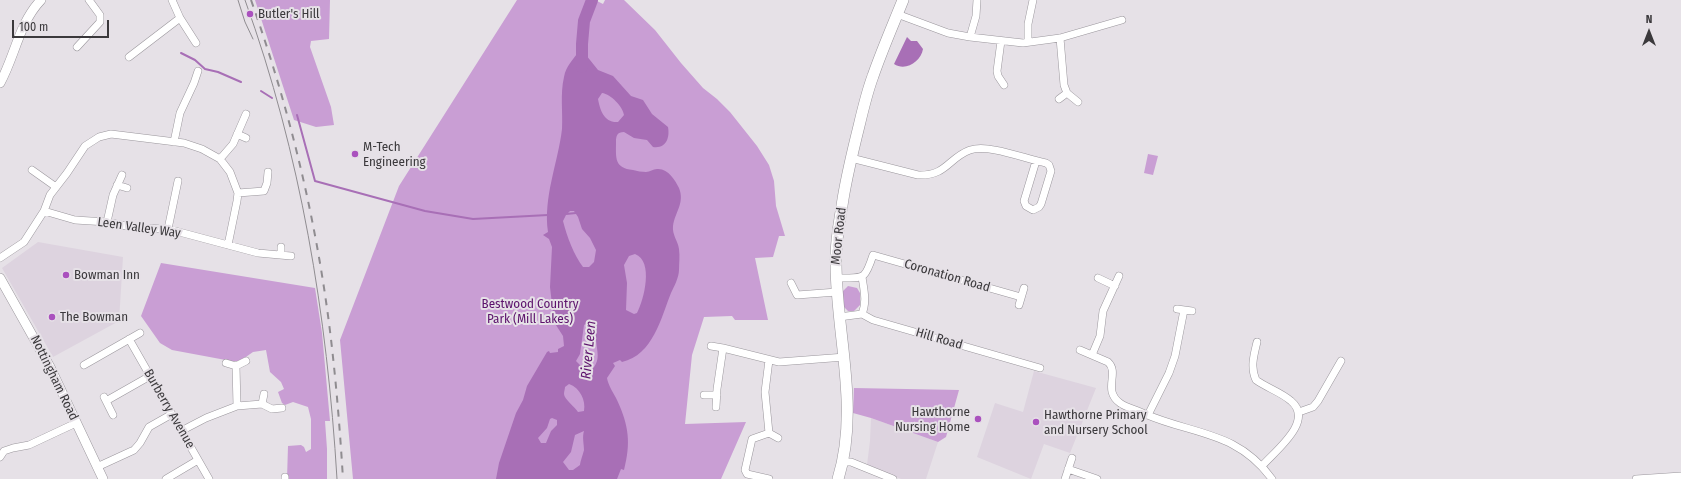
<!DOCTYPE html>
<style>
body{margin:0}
#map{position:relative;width:1681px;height:479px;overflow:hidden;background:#e6e1e7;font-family:"Fira Sans Condensed",sans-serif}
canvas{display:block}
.north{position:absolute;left:1629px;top:12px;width:40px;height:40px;-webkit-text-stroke:3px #e6e1e7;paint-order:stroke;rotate:0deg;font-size:11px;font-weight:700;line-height:16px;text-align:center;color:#3b393c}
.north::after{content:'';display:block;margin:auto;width:14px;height:18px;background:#3b393c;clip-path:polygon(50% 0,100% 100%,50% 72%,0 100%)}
.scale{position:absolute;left:12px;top:20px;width:97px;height:18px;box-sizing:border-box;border:2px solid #3b393c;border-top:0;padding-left:5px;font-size:12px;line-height:14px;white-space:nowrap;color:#3b393c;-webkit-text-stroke:3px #e6e1e7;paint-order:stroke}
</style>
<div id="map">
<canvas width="1681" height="479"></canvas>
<div class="north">N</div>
<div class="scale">100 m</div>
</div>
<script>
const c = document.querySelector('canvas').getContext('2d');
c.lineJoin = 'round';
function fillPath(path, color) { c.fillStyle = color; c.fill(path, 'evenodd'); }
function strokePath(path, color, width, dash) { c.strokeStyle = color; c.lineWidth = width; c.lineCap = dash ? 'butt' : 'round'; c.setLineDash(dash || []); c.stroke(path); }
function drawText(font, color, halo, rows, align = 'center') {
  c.font = font + ' "Fira Sans Condensed",sans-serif'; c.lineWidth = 4; c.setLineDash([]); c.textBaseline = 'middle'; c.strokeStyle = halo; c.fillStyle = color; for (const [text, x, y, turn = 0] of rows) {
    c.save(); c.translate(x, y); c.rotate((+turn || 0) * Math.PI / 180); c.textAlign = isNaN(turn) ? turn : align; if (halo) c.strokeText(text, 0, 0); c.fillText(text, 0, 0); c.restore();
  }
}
fillPath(new Path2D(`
 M38,242L123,257L119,321L53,357L2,268Z
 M1034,371L1096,388L1070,453L1044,444L1031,479L977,457L995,403L1023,412Z
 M871,418L938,442L926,479H901L867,465L870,441Z`), '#ddd3df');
fillPath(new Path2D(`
 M255,0H330L329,39L311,41L310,47L331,107L334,125L316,127L294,120Z
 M517,0H595L603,4L605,0H624L655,30L681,63L703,88L717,99L730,112L757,146L769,165L774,181L776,206L785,236H779L773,257L755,258L768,320H735L732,316L704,317L692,355L685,424L746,422L721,479H353L340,340L399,186Z
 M1148,154L1158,156L1153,175L1144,173Z
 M161,263L315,288L322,333L330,421H325L327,449V479H287L288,446L301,445L304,447L306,452L311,449V419L308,407L293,402L285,405L282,403L278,392L284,389L281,382L270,372L266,350L253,352L240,361H231L172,350L160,343L141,316Z
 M848,286L857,288L860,293V305L854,311H848L844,307L842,292Z
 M854,388L959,390L946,437L938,442L871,418L853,413Z`), '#c99ed4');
fillPath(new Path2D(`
 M907,37L911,41H917L923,49C921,61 906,72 894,64Z
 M579,51H585L586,55L598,70L613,76L631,96L643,100L652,114L668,127C670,138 666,149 653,147L647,140L634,138L624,132C617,132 616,136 616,142C616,158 614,168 633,170C637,171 642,172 646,172C650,172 653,169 657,169C668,168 675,180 679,188C685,203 675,212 673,226C672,235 678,241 679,249C680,256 679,264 679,270C679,277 674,287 671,293C661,318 653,355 622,362L620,360L613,363L615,366L607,378C608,385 614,394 617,400C629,426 631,443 624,470L621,469L617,479H496L499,463L516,413L523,400L527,386L547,352L549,351L550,353L558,352V349L564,346L563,336L554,322L550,287L552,247L549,239L543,235L548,232C543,197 558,163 562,129C563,112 560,94 564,77C566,66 573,60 579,51ZM602,93C611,94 623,107 624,115L618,122C604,123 600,110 598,99ZM570,211H574L578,217L582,229L590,238L596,250L594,262L589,267H583C574,255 567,237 563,221L566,215ZM635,254C654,261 644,300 637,313L634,314L626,310L627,283L624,265L629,256ZM588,322L594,323L597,328C597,331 595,334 596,337C596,351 603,361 589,372L585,370L576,361L580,354L584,325ZM569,384C580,388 586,400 584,411L578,412C575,407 564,399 564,394C564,391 565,389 565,387ZM552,418L557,420V425L551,431L546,443H541L538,438L547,428L550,419ZM584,431C582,437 584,444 584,450C584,451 580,462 580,465L573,470H569L563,462L571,452L575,435Z`), '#a86fb6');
strokePath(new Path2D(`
 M181,53L195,60L205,69L218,72L241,82
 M261,91L272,98
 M297,115L315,181L425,211L473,219L548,215
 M566,214L576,213`), '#a86fb6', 2);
strokePath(new Path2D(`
 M582,67V44L584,21L592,0`), '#a86fb6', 12);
const minor = new Path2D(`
 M172,0L180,18L196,43
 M897,14L948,33L970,37L1023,43L1060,38L1122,20
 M970,37L976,16L977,0
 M1060,38L1064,85L1067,93L1078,102
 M1001,41L997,71L998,76L1004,85
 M1028,42V24L1033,0
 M77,47L100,22V15L89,0
 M129,57L180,18
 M1059,99L1067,93
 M237,134L246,138
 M174,142L180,113L194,83L198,71
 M851,158L918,175C947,176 948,158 970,150C990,144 1025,159 1046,163L1049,165L1051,171L1041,204L1039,207L1033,210L1026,206L1024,201L1036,161
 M220,159L233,144L246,114
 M32,170L56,187
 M117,185L127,188
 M238,193L264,191L267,183L268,172
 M44,211L75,220L107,222L136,228L168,229L258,253L291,256
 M107,222L113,195L122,175
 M168,229L178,181
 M281,255V247
 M0,258L24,242L44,211L50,195L67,173L85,146L99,137L111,134L184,143L202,149L220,159L230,172L238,193L237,201L228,245
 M862,277C864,290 867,302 862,314
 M836,278C863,277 864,283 873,255L1021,297
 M1098,278L1115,286
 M791,283L797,295L837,292
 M1019,305L1024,288
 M1177,309L1192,311
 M839,317L862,314L873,320L1040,368
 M129,339L209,479
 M1257,342C1254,355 1250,367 1256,380C1267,388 1281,392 1291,401C1315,421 1275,451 1262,466
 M711,346L723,348
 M1080,350L1108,362C1120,373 1102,390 1120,403C1127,408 1137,410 1145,414C1194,435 1237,431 1272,479
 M1092,355L1100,336L1103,311L1119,276
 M769,360L765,392L769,433
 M226,363L236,366L246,361
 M84,365L140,333
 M236,366L237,406
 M704,395H717
 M104,397L113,415
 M106,401L150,376
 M262,404L264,394
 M716,407L717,389L723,348L779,362L845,357
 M1299,412L1313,407L1318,401L1341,361
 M1148,415L1169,373L1175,356L1184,310
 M181,431L206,418L237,406L262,404L272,409L282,408
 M0,457L4,451L13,448L29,445L76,423
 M843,462H851L893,479
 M97,467L134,450L140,443L149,427L172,414
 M1068,469L1097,479
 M166,479L198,460
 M285,479V477
 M769,479L747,474L745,470L752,439L769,433L778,438
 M1065,479L1072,458
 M1636,479L1681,476`);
const tertiary = new Path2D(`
 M0,83C15,56 19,23 41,0
 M0,278L50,367L103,479`);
const secondary = new Path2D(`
 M838,479C860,408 836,334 836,263C835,242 840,220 843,199C847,175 853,150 859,126C863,109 867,92 873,76C882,50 893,25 903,0`);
strokePath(minor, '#9a969c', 8);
strokePath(tertiary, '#9a969c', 10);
strokePath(secondary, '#9a969c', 12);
strokePath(minor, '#fff', 7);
strokePath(tertiary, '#fff', 9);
strokePath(secondary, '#fff', 11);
strokePath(new Path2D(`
 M238,0L245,22L253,39
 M245,0C301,155 327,314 337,479`), '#8f8c90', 1);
strokePath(new Path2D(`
 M251,0C289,107 316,218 330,331C336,380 340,430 343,479`), '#8f8c90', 2, [7, 7]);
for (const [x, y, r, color] of [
 [250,14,4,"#aa51be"],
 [355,154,4,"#aa51be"],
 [66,275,4,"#aa51be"],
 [52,317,4,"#aa51be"],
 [978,419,4,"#aa51be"],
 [1036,422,4,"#aa51be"]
]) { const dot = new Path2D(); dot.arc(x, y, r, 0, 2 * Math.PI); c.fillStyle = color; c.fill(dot); strokePath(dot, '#e6e1e7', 1.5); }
drawText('13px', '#3b393c', '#e6e1e7', [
 ["Butler's Hill",258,14],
 ["M-Tech",363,147],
 ["Engineering",363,162],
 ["Bowman Inn",74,275],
 ["The Bowman",60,317],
 ["Hawthorne",970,412,"right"],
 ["Nursing Home",970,427,"right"],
 ["Hawthorne Primary",1044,415],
 ["and Nursery School",1044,430]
], 'left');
drawText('13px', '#3b393c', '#e6e1e7', [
 ["Leen Valley Way",139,228,8],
 ["Moor Road",839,236,-84],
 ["Coronation Road",947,276,16],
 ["Hill Road",939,339,16],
 ["Nottingham Road",54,378,64],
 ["Burberry Avenue",169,409,60]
]);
drawText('13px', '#5c126c', '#e6e1e7', [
 ["Bestwood Country",530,304],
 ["Park (Mill Lakes)",530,319]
]);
drawText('italic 14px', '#5c116b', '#e6e1e7', [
 ["River Leen",589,350,-85]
]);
</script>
